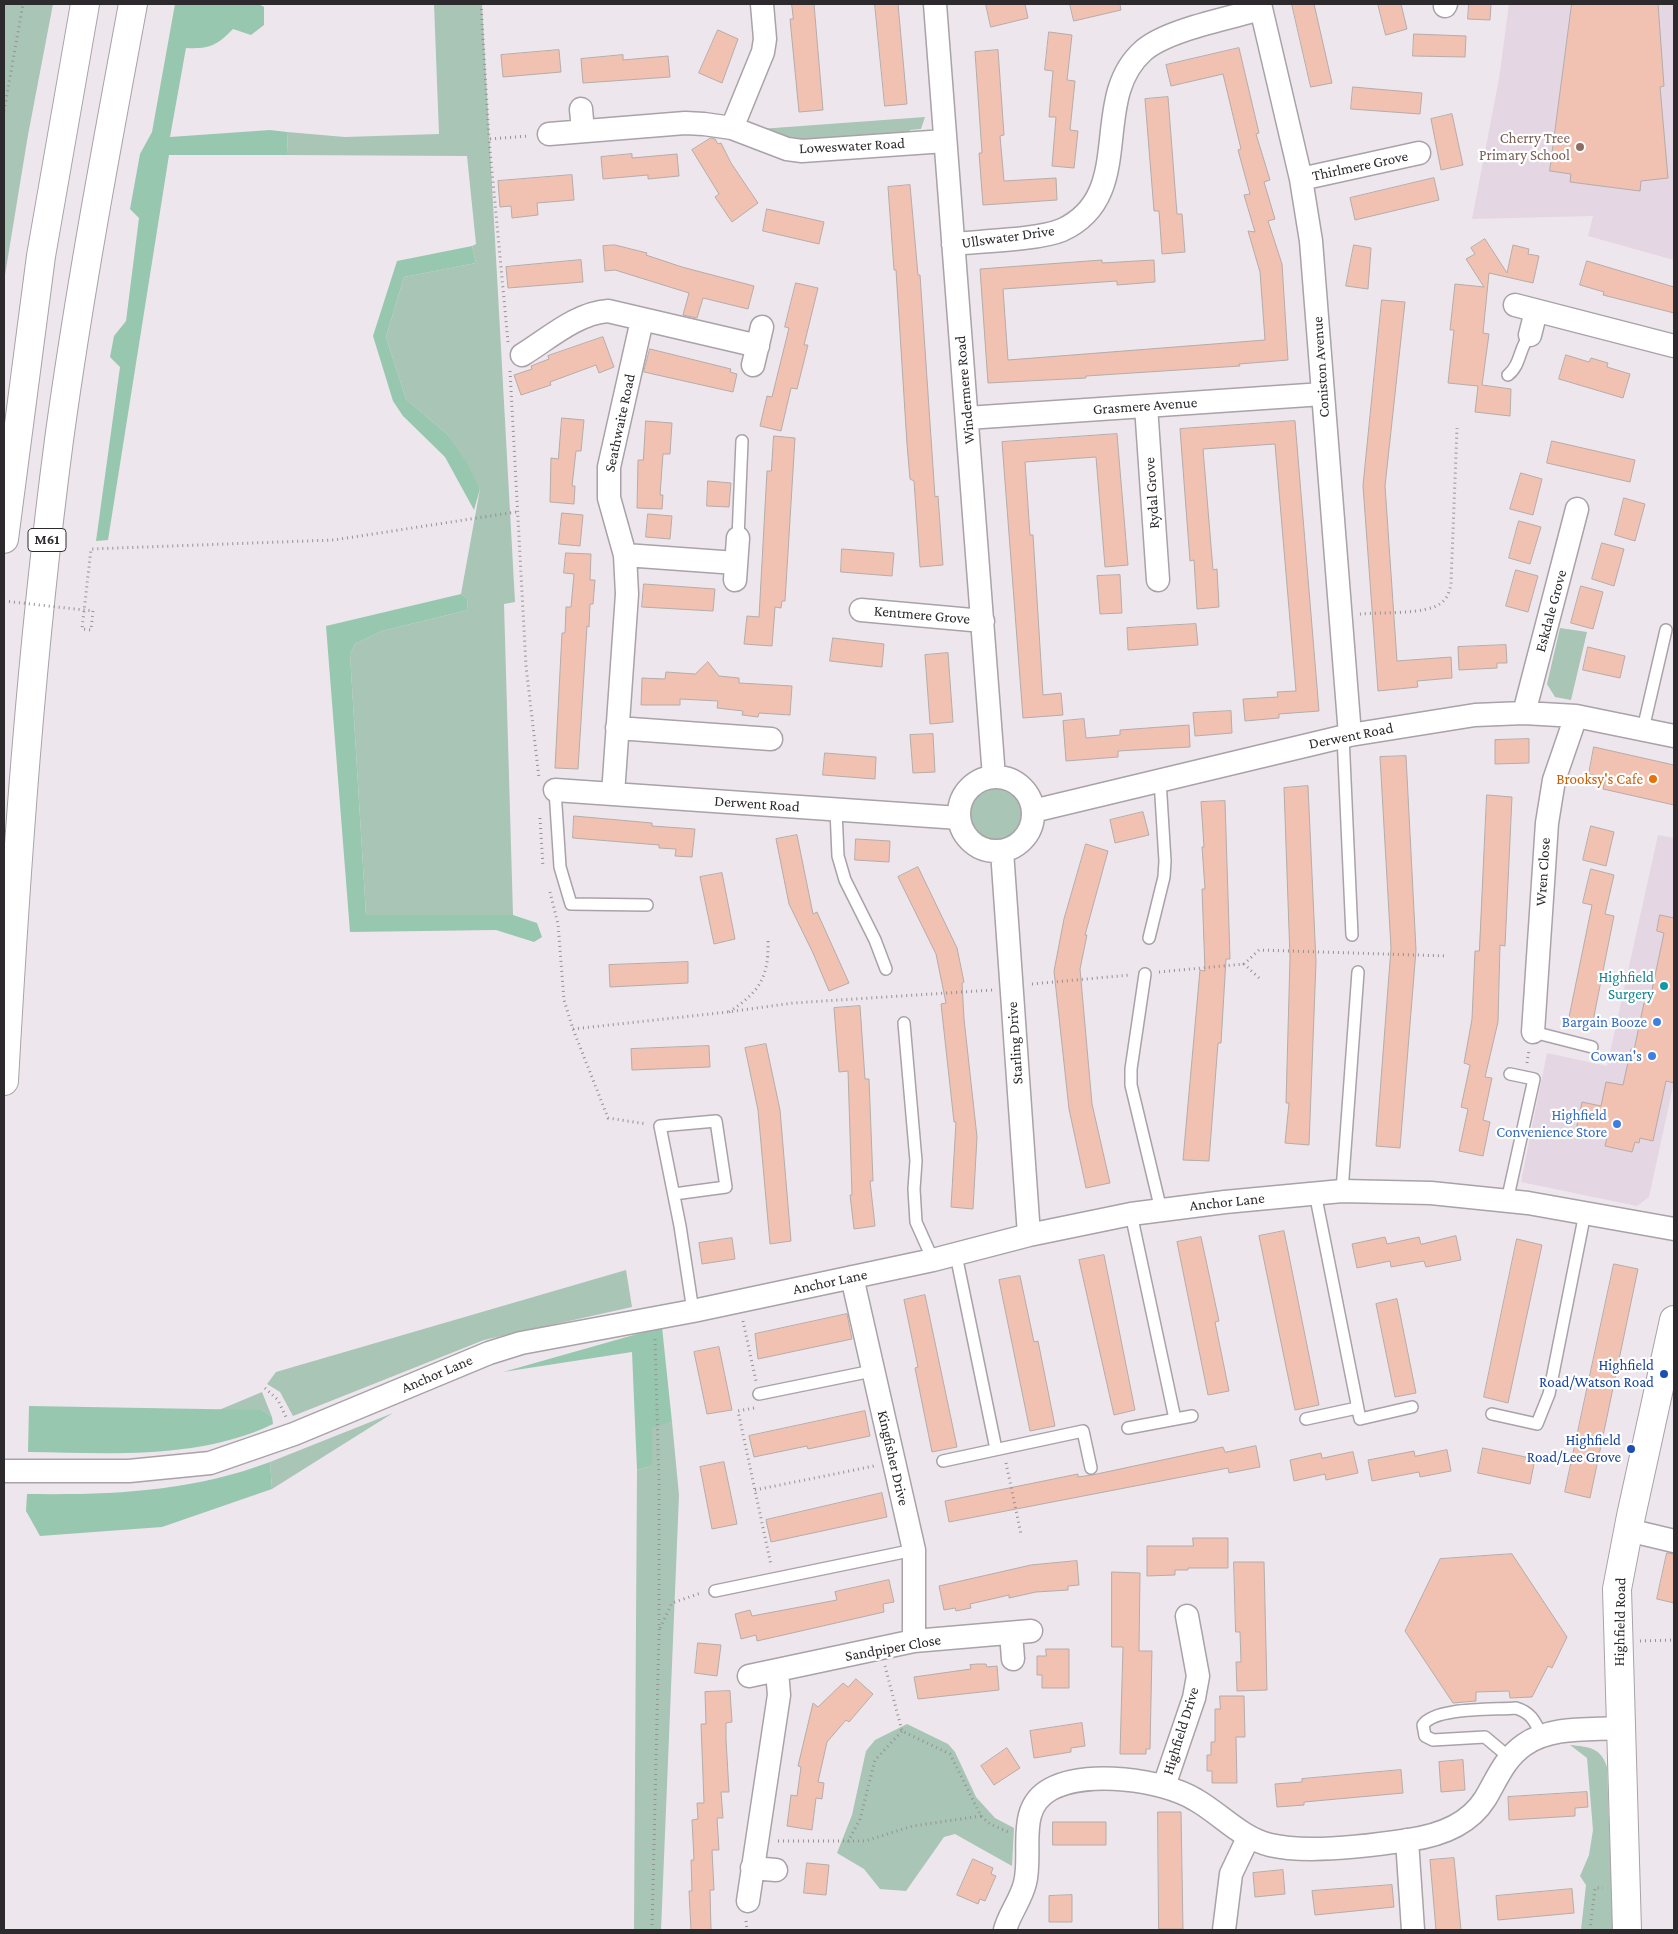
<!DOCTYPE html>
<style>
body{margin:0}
#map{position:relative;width:1678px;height:1934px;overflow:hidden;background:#eee6ed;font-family:"Crimson Pro",serif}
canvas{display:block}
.frame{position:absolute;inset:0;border:5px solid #2c2a2c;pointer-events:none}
</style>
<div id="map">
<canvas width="1678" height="1934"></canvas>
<div class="frame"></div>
</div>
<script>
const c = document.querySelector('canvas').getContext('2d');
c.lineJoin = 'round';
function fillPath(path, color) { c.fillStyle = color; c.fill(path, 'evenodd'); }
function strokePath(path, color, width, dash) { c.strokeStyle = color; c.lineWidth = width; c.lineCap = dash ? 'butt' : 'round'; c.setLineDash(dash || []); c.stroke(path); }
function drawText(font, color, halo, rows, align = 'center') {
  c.font = font + ' "Crimson Pro",serif'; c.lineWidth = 4.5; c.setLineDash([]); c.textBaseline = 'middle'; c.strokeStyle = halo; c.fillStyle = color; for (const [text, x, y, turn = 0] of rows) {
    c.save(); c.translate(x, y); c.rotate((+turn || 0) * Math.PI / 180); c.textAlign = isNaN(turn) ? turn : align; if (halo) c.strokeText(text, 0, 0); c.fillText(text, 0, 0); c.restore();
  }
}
fillPath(new Path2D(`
 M1509,4H1674V260L1588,236L1593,216L1472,219L1499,79Z
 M1658,835L1674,838V1082L1649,1197L1637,1206L1521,1182L1547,1053L1607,1066Z`), '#e4d6e2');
fillPath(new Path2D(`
 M4,4H53L28,135L4,281Z
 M434,4H482L515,602L504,604L513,915H366L350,654L355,644L382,631L468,610L467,598L461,594L480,489L447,434L406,399L386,337L404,277L476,263L472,246L476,244L467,156L288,155L287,132L345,137L439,134Z
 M925,117L921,129L910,130V135L802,143L760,129Z
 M1560,628L1587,632L1571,700L1555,697L1547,684Z
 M968 813a29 29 0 1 1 58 0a29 29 0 1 1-58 0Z
 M626,1270L632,1307L484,1340L293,1416L280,1392L267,1384L276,1372Z
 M262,1392L272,1417L262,1410H219Z
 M393,1413L272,1489L270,1462Z
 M672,1422L679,1495L661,1930H634L637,1470L652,1466V1427Z
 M907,1724L948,1744L955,1752L976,1797L995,1818L1014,1828L1012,1866L955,1834L944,1837L906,1891L880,1889L864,1869L837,1853L852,1815L866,1751L875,1740Z
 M1570,1745C1588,1747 1601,1747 1607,1767L1613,1930H1581L1586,1885L1580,1876L1589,1855L1593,1830L1587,1758Z`), '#a8c5b6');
fillPath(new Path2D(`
 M175,4H259L264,7V25L251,35L233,29C216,46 210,49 186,48L170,137L270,130L287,132L288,155H169L108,540L96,541L120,367L110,357L114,336L126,321L139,218L130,209L140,154L152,132Z
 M472,246L476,263L404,277L386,337L406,399L447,434L468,465L480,489L474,510L445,457L403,416L393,401L373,336L397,261Z
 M461,594L467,598L468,610L382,631L355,644L350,654L366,915H513L537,923L542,937L534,942L496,930L350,932L326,626Z
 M662,1327L672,1422L652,1428V1466L637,1470L632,1352L503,1372Z
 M29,1406L262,1410L272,1417L273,1424C198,1460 109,1453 28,1452Z
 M270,1462L272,1489L162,1527L40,1536L26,1511L27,1494C112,1495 190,1492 270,1462Z`), '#98c7af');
const building = new Path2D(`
 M792,4H814L823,110L799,112L790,19H793Z
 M875,4H898L907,104L885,106Z
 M986,4H1025L1028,18L991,27Z
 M1070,4H1120L1121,10L1074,21Z
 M1292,4H1314L1332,83L1311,87Z
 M1378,4H1401L1407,29L1386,35Z
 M1469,4H1491L1490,20L1468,19Z
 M1572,4H1658L1664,86L1660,87L1668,178L1641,181L1640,191L1570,182L1571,174L1550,171Z
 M718,30L738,39L722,83L699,73Z
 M1049,32L1072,35L1067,80L1075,81L1070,130L1078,131L1074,168L1052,166L1056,117H1049L1053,71L1045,70Z
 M1414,34L1466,36L1465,57L1413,56Z
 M1239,48L1259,133L1256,134L1270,180L1264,182L1275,219L1268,221L1282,264L1288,360L1239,364L1240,366L1086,376V378L988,383L980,269L1102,260V263L1154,260L1155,282L1117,285V281L1003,289L1008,360L1265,340L1260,272L1248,231L1255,232L1244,195L1250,194L1238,150L1241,149L1223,74L1171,86L1166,65Z
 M559,50L561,72L503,77L501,55Z
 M998,50L1004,135L1000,136L1004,181L1056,178L1057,200L983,205L979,153H982L975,52Z
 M623,55V60L668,56L670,77L583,83L581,59Z
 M1353,87L1422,93L1420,114L1351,109Z
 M1168,97L1177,214H1182L1185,252L1162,254L1159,211H1154L1145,99Z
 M1452,114L1463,165L1441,170L1431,119Z
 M711,138L715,139L718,144L721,143L731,163L758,203L732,222L715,197L719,194L692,150Z
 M632,154V158L677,154L679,176L648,179V175L603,179L601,157Z
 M572,175L574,200L537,203L538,215L512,218L511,206L500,207L498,181Z
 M1434,178L1439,200L1355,220L1350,198Z
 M910,185L918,275H920L935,497L938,496L943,565L920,567L914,481L910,479L907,444L896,270H894L888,187Z
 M767,209L824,222L819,244L763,231Z
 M1485,239L1507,273L1513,245L1529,249L1528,254L1539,256L1533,283L1489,273L1483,333L1489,334L1482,385L1511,389L1510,416L1475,412L1478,386L1448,383L1454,330H1450L1455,284L1484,287L1466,259L1475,254L1471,248Z
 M615,245L647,253L646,255L682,267L754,286L748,309L703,298L697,318L683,315L689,293L615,270L605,271L603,246Z
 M1354,245L1371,248L1368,289L1346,286Z
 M581,260L583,282L508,288L506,267Z
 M1587,261L1674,287V313L1603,295L1604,292L1580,285Z
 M796,283L818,288L804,345H808L797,389L791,388L781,431L760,426L767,396L772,397L789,328L785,327Z
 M1382,300L1405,302L1385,486L1397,661L1451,657L1452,678L1417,681L1418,687L1378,691L1363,486Z
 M603,337L614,367L599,373L596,365L550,382L551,385L521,395L514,375L532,369L531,366L549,359L548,356Z
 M650,349L731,369L730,372L737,374L733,392L644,372Z
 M1566,355L1589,362L1591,358L1608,363L1607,367L1630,374L1623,398L1559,379Z
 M562,418L584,420L581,451H576L572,486H575L574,504L550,502L551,458L558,459Z
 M646,421L672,423L670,454H663L660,495H663L662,509L637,508L638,460H643Z
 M1295,421L1319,711L1279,714V718L1245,721L1243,699L1278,697L1277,692L1296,691L1275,444L1203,449L1213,570L1217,569L1219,607L1197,609L1194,560L1190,561L1180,429Z
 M1117,434L1128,565L1105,567L1096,457L1025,462L1030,535H1033L1043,695L1061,693L1063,715L1023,718L1002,442Z
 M774,436L795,438L785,601H782L781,608L775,607L772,646L744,644L747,616L759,617L767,471H771Z
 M1552,441L1635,460L1630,482L1547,463Z
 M1521,473L1542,479L1533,515L1510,509Z
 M708,481L731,483L729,507L707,506Z
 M1624,498L1645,504L1635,541L1615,535Z
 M562,513L583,515L580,546L559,544Z
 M648,514L672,516L670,539L646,537Z
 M1519,521L1541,527L1530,564L1509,558Z
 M1602,543L1624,549L1614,586L1592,579Z
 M842,549L894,553L892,576L841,572Z
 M566,553L591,554L590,580H595L593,604H590L589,627L587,626L578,769L555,768L562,633H565L566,607H571L574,574L564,573Z
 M1516,570L1538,576L1528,612L1506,606Z
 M1120,575L1122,613L1100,614L1097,576Z
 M644,584L715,589L713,611L642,607Z
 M1581,586L1603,592L1593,629L1571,623Z
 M1196,624L1198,645L1128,650L1127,628Z
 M833,638L884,644L882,667L830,661Z
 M1506,645L1507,663H1497V668L1459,670L1458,647Z
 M1588,647L1625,656L1620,678L1583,670Z
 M948,653L953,722L930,724L925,655Z
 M708,662L719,676L739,678V683L792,686L790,715L759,713L758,717L742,715L743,711L717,708L718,701L680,699V705H641L642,678L665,679L666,672L695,674Z
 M1231,711L1232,733L1195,736L1193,713Z
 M1084,719L1086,738L1120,735V730L1189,725L1190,747L1118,751V757L1066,761L1063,721Z
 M933,734L935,772L913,773L910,735Z
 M1529,739V763L1495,764V740Z
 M1594,747L1674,765V805L1603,789L1605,778L1589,774Z
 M825,753L876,757L875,779L823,775Z
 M1406,756L1416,950L1400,1148L1376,1146L1391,948L1380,757Z
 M1308,786L1316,962L1309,1145L1285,1143L1289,1103H1286L1290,958L1284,788Z
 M1487,795L1512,797L1505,946L1500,945L1498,1022L1485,1077L1492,1078L1483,1120L1490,1122L1483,1156L1459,1151L1468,1109L1461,1107L1470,1065L1464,1063L1472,1019L1475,951H1479Z
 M1225,801L1230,959H1226L1221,1043H1218L1209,1161L1183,1160L1200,970L1205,971L1202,889H1205L1202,847H1204L1201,802Z
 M1143,812L1149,835L1115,843L1110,820Z
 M574,816L652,823V826L695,829L692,857L675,856L676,849L659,848V845L573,838Z
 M1591,826L1614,832L1606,866L1583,860Z
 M797,835L813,914L817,912L849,983L829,991L813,953L789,904L776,839Z
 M856,839L890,841L889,862L855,860Z
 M1086,844L1108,851L1085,935H1087L1080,969L1092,1104L1110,1183L1086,1188L1069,1109L1054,971L1064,919Z
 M918,867L957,948L964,982L962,983L964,1019L977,1137L973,1209L951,1207L956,1122H954L941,1004L946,1003L936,954L898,877Z
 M1591,869L1614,875L1605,914L1614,916L1592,1026L1568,1022L1592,905L1583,903Z
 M722,873L735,939L714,944L700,877Z
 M1660,915L1674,918V1083L1666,1081L1653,1141L1640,1138L1639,1143L1635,1142L1632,1152L1605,1146L1607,1137L1576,1130L1582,1102L1601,1106L1606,1082L1623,1085L1631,1049L1634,1050L1644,1003L1649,1004L1664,933L1657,931Z
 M688,962V983L610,987L609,965Z
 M860,1006L865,1079H869L873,1181H870L875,1226L854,1229L850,1195H852L848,1071L839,1072L834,1008Z
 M766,1044L780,1110L791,1241L770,1244L758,1110L745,1048Z
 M709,1046L710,1067L632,1070L631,1049Z
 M1284,1231L1319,1405L1295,1410L1259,1236Z
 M1456,1236L1461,1260L1426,1267L1424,1261L1391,1267L1390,1261L1357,1268L1352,1244L1385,1237L1387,1244L1419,1237L1421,1244Z
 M1201,1237L1219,1321L1215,1322L1229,1391L1208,1395L1177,1242Z
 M732,1238L735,1259L702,1264L699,1243Z
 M1517,1239L1542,1245L1508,1403L1484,1397Z
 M1104,1255L1135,1410L1114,1415L1079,1260Z
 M1614,1264L1638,1269L1590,1498L1565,1492Z
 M1020,1276L1034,1342L1038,1341L1055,1426L1030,1431L999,1280Z
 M925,1295L957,1447L932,1452L915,1368L918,1367L904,1300Z
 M1397,1299L1416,1393L1395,1397L1376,1304Z
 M847,1314L852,1339L758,1359L755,1334Z
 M719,1347L732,1410L707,1414L694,1352Z
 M865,1411L870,1436L808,1449L807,1446L754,1457L749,1436Z
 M1256,1446L1260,1467L1229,1473L1228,1468L949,1522L945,1501L1078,1474V1477L1092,1475L1223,1447L1225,1452Z
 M1483,1448L1535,1459L1530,1484L1478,1473Z
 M1447,1450L1451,1471L1420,1477L1419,1472L1372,1481L1368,1460L1414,1451L1415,1456Z
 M1353,1452L1358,1473L1326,1480L1325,1474L1294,1481L1290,1460L1321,1453L1322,1458Z
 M724,1462L737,1524L712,1529L700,1467Z
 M882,1493L887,1517L771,1542L766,1520Z
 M1193,1538H1228V1568H1188V1570H1175V1575L1147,1576V1546H1193Z
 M1667,1553L1674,1554V1603L1657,1599Z
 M1512,1554L1567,1637L1552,1668L1548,1666L1532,1697L1510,1698L1509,1691L1476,1692V1701L1453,1703L1405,1631L1440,1559Z
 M1077,1561L1079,1585L1068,1586V1590L1036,1592L1009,1598V1595L970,1604L971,1608L956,1611L955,1608L944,1610L939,1586L1031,1565Z
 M1234,1562H1264L1267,1690L1237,1691L1236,1662H1241L1240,1632H1236Z
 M1112,1572L1140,1573L1139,1651H1152L1150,1749H1146V1754H1120L1123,1647H1112Z
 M889,1580L894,1602L883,1604L884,1612L757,1641L756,1635L741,1639L735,1614L750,1610L752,1616L837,1600L835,1592Z
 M698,1643L721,1645L717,1676L695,1673Z
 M1046,1649H1069V1688H1042V1675H1037V1656H1046Z
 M978,1664H986L987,1667L997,1666L999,1690L918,1699L914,1677L971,1669L970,1665Z
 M856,1679L873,1694L849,1722L846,1720L827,1742L818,1782L824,1783L822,1799L816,1798L812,1830L787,1826L791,1795L797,1796L801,1767L798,1766L813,1703L818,1707L843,1683L848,1687Z
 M730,1691L732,1722L726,1723V1739L729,1792H721L723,1818H717L719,1850H712L714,1890H710L711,1930H691L689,1891H692L691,1860H694L692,1820L698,1819L697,1803H704L701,1724H706L705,1692Z
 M1220,1696H1244L1245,1737H1236L1237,1783H1212V1771H1207V1755H1211V1742H1215V1709H1220Z
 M1082,1723L1085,1746L1071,1748V1752L1034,1758L1030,1731Z
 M1007,1748L1020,1768L994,1785L981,1766Z
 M1463,1760L1465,1790L1441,1792L1439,1762Z
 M1401,1770L1403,1793L1304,1802V1805L1277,1807L1275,1784L1302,1782V1779Z
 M1587,1792L1588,1807L1575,1808V1816L1509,1820L1508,1797Z
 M1158,1812H1181L1183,1929H1159Z
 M1053,1822H1106V1845H1053Z
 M1454,1858L1461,1930H1436L1430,1860Z
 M973,1859L993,1868L991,1874L996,1876L985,1901L980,1899L978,1904L957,1895Z
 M807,1863L829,1865L826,1895L804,1893Z
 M1283,1870L1285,1894L1255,1897L1253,1873Z
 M1392,1885L1394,1907L1315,1915L1312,1891Z
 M1572,1889L1574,1913L1498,1920L1496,1896Z
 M1072,1895V1922H1049V1896Z`);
fillPath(building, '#f1c1b1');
strokePath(building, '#b5aca9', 1);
const lane = new Path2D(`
 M1508,375C1521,365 1519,347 1530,335
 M738,538L742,441
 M1643,729L1666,630
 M1343,736L1352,935
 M555,790L560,867L571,904L647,905
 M836,810L838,856L845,880L875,940L886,969
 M1149,938L1164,877L1165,861L1160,780
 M1145,974L1131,1069V1085L1161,1210
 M904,1023L916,1161L914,1189L916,1222L933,1260
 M1533,1032L1592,1047
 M1342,1191L1358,972
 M1315,1193L1360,1419L1412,1407
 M674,1194L726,1187L716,1121L660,1126L680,1226L693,1311
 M1507,1201L1534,1079L1510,1074
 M1131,1214L1175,1419
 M956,1255L996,1449
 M759,1394L872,1371
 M1492,1414L1537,1424L1549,1394L1585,1213
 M1306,1419L1357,1408
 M1128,1428L1192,1416
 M943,1461L1083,1431L1091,1468
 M715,1591L914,1550
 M1510,1758L1485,1737L1433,1740L1425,1736L1423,1725C1435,1707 1494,1710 1516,1708C1532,1713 1535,1722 1542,1736`);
const street = new Path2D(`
 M935,4L994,777
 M1260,4L1301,179L1311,241L1350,735
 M1445,6L1446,4
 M581,109L583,131
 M732,128L763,52L765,39L762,4
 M549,134L685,123L704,124L732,128L787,149L802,151L945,141
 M1301,179L1419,153
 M953,244C981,241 1038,240 1062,230C1138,195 1088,100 1143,51C1166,30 1230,18 1261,9
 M1515,305L1674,346
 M1530,335L1536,311
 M522,355C548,339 577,313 608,311L758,346
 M753,365L762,327
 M1146,406L1158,580
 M967,418L1323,394
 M625,555L736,563
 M735,580L738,538
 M861,610L983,621
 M1524,713L1577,509
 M617,728L771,739
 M959 814a37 37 0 1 1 74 0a37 37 0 1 1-74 0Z
 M555,790L959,818
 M613,794L627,594L625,555L609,498V467L642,320
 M1033,811L1350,735L1475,715L1524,713L1576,716L1674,736
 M1002,851L1029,1235
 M1533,1032L1547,823L1554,780L1576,716
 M852,1277L914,1550V1641
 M4,1471H129L210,1463L294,1434L489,1353L521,1343L693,1311L933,1260L1029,1235L1131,1214L1225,1202L1342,1191L1431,1193L1528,1203L1674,1229
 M1628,1530L1674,1541
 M1011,1633L1013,1659
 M749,1676L914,1641L1031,1631
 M1164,1786L1194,1698L1198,1676L1187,1616
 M1407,1840L1413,1930
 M752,1868L776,1870
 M748,1901L779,1695L777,1671
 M1005,1930C1009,1914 1021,1900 1025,1883C1033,1852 1015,1808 1051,1789C1087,1770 1162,1779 1196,1800C1222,1815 1241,1838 1270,1845C1308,1854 1369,1846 1408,1840C1438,1836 1468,1826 1485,1799C1497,1779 1504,1759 1524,1745C1551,1726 1589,1730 1620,1728
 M1224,1930L1231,1874L1248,1838`);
const secondary = new Path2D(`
 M1627,1930L1617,1589L1631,1516L1674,1320`);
const highway = new Path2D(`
 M4,539L41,256L85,4
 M4,1081C16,867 31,653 59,440C79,294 106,149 133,4`);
strokePath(lane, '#a9a2a8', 14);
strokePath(street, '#a9a2a8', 25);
strokePath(secondary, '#a9a2a8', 30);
strokePath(highway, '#a9a2a8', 30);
strokePath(new Path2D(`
 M481,4L489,139
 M4,111L23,4
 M508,342L489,139L529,136
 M510,371L526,666L539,778
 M93,611L91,630L82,629L91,549L334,540L516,512
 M1360,614C1380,612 1426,615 1441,603C1448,598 1450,590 1451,583L1457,428
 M540,818L543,867
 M550,892L558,924L564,1000L573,1029L608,1118L647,1124
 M1159,972L1244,964
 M1259,978L1244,964L1259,950L1447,956
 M1032,984L1130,975
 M729,1012C759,992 769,978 768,941
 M573,1029L728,1012L793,1003L993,990
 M1527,1063L1529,1050
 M743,1321L756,1381
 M265,1388L278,1400L286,1417
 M754,1408L738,1411L771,1565
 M1006,1463L1021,1534
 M755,1490L874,1466
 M660,1628L672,1603L701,1593
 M1640,1641L1674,1640
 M885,1666L902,1731L950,1754L981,1816L990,1824L1008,1832
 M778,1841H865L913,1826L981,1816
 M848,1842L860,1819L875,1760L902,1731
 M746,1921L747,1930
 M652,1930L659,1631V1483L655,1339
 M1590,1930L1595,1888H1603`), '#969196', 3, [1, 4]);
strokePath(lane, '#fff', 11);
strokePath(street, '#fff', 22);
strokePath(secondary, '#fff', 28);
strokePath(highway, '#fff', 28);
strokePath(new Path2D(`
 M4,601L93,611`), '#969196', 3, [1, 4]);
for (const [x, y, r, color] of [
 [1580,147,5,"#8d6e63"],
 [1653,779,5,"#e8710a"],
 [1664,986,5,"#0f9aa8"],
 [1657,1022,5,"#3f7fe0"],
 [1652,1056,5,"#3f7fe0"],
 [1617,1124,5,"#3f7fe0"],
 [1664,1374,5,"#1a4fb4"],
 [1631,1449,5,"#1a4fb4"]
]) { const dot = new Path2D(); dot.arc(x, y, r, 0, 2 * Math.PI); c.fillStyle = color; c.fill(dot); strokePath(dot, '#fff', 2); }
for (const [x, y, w] of [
 [47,540,38]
]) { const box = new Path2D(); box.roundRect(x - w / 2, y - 11.5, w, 23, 4); c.fillStyle = '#fff'; c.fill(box); strokePath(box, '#2c2a2c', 1); }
drawText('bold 14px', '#2c2a2c', null, [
 ["M61",47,540]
]);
drawText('15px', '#785e54', '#fff', [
 ["Cherry Tree",1570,138],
 ["Primary School",1570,155]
], 'right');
drawText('15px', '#2c2a2c', '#fff', [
 ["Loweswater Road",852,146,-3],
 ["Thirlmere Grove",1360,166,-12],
 ["Ullswater Drive",1008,237,-8],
 ["Coniston Avenue",1321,367,-94],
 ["Windermere Road",965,390,-95],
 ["Grasmere Avenue",1145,406,-4],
 ["Seathwaite Road",620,423,-78],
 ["Rydal Grove",1152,493,-94],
 ["Eskdale Grove",1551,611,-75],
 ["Kentmere Grove",922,615,5],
 ["Derwent Road",1351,736,-11],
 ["Derwent Road",757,804,4],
 ["Wren Close",1543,872,-86],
 ["Starling Drive",1015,1043,-94],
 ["Anchor Lane",1227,1202,-6],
 ["Anchor Lane",830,1282,-12],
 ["Anchor Lane",437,1374,-23],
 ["Kingfisher Drive",893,1458,77],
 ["Highfield Road",1620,1622,-89],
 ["Sandpiper Close",893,1648,-10],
 ["Highfield Drive",1181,1731,-73]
]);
drawText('15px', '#c56008', '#fff', [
 ["Brooksy's Cafe",1643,779]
], 'right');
drawText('15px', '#0d838f', '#fff', [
 ["Highfield",1654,977],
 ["Surgery",1654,994]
], 'right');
drawText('15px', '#366cbe', '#fff', [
 ["Bargain Booze",1647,1022],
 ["Cowan's",1642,1056],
 ["Highfield",1607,1115],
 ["Convenience Store",1607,1132]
], 'right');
drawText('15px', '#164399', '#fff', [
 ["Highfield",1654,1365],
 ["Road/Watson Road",1654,1382],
 ["Highfield",1621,1440],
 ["Road/Lee Grove",1621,1457]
], 'right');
</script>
